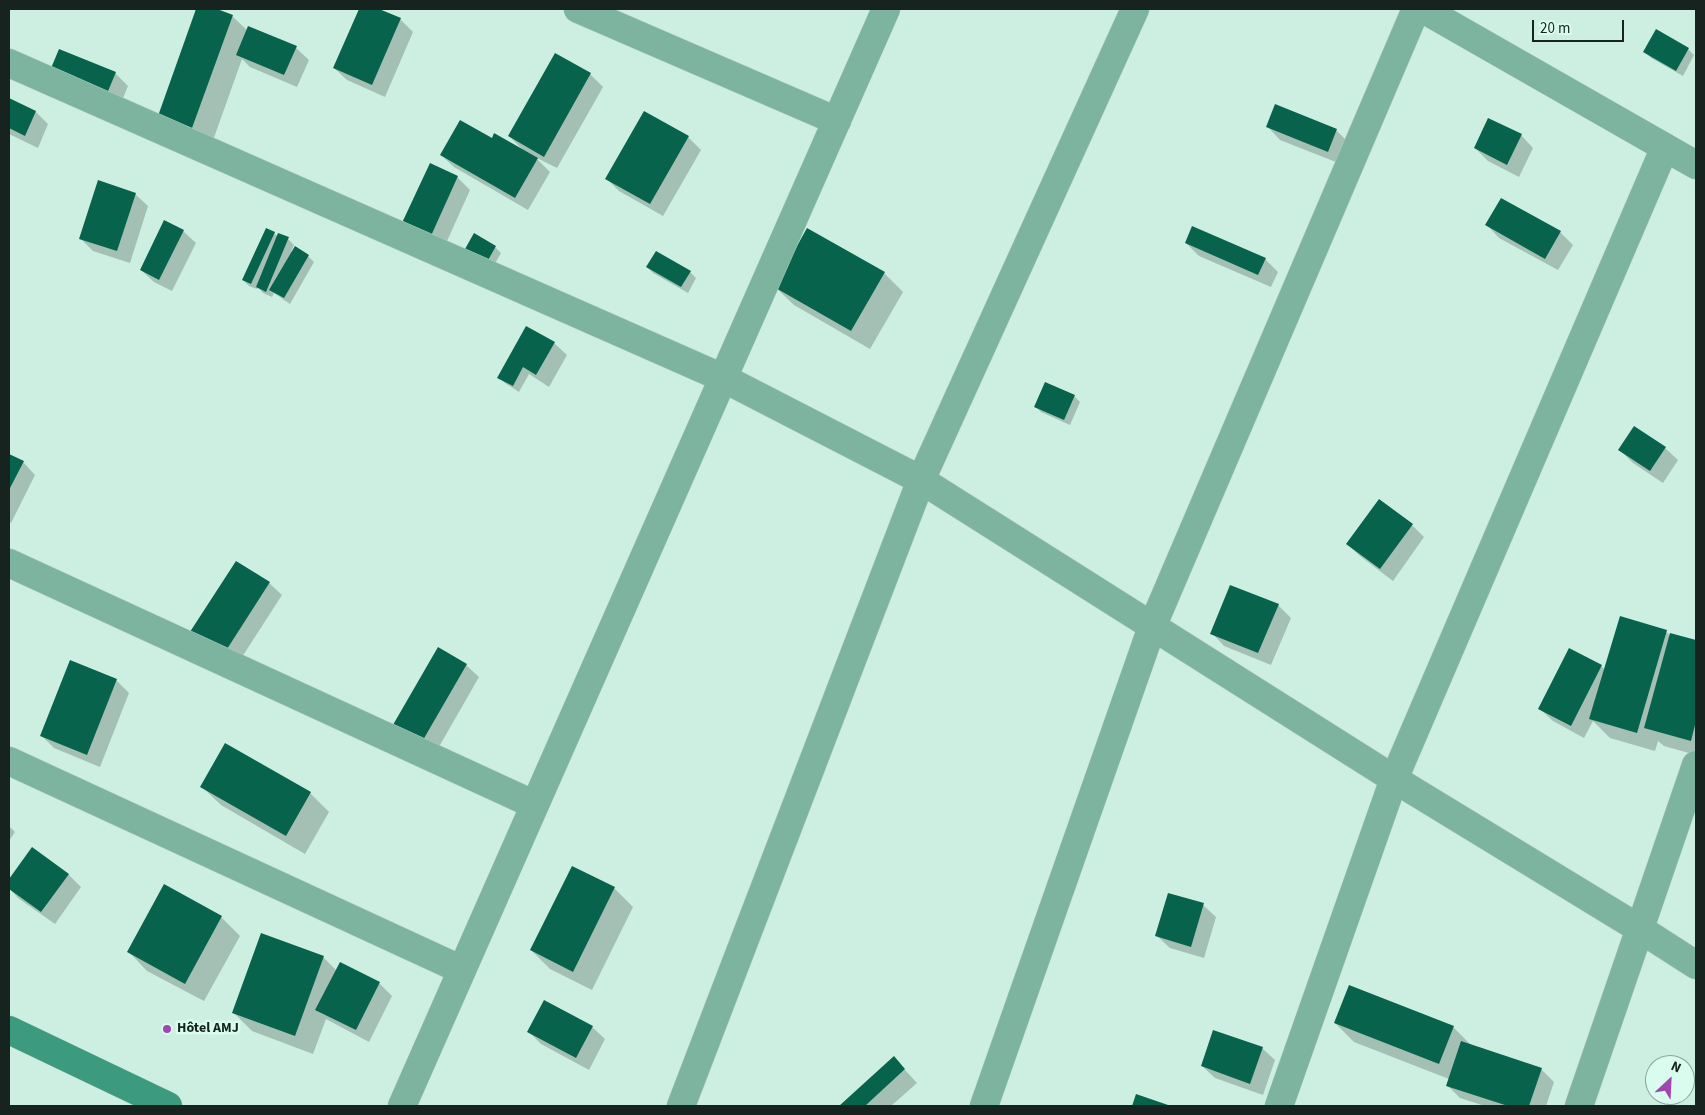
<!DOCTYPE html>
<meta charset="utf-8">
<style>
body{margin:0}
#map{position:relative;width:1705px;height:1115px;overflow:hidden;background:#cdefe2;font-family:"Source Sans 3",sans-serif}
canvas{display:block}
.frame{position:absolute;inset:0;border:10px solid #16231e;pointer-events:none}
.north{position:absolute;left:1645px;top:1055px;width:50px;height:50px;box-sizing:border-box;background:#dafcef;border:1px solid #8ca59b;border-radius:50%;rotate:25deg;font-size:14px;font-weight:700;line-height:20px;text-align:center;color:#16231e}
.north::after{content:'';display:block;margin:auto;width:18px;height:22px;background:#9f46b1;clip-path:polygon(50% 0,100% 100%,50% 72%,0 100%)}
.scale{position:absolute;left:1532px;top:20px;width:92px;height:22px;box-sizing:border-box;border:2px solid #16231e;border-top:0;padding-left:6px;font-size:15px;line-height:18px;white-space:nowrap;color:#16231e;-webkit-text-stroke:4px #dafcef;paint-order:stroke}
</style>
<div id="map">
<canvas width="1705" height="1115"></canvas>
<div class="frame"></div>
<div class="north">N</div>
<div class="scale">20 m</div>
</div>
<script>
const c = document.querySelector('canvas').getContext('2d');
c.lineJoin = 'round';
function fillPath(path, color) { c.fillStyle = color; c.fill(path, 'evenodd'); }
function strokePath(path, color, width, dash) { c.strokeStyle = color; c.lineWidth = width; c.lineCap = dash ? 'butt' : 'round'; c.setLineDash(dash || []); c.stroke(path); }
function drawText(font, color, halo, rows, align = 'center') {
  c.font = font + ' "Source Sans 3",sans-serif'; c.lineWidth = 5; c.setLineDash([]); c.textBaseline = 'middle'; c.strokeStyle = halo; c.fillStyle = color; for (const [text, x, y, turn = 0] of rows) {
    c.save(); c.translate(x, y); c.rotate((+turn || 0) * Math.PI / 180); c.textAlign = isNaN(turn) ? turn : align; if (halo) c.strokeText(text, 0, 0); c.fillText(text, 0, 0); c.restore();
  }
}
fillPath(new Path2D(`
 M198,9H214L232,16L248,31L296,48L309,60L297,87L250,67L242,59L211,146L160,115Z
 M360,9H376L400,19L413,32L385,97L347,80L334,68Z
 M1688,49L1694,55L1683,76L1651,58L1645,52Z
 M556,55L590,74L603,87L557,168L535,157L550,172L528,210L454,167L441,155L492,140L524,151L509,136Z
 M50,73H115L128,86L119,108Z
 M9,100L36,112L48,124L38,148L9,134Z
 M1268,127L1336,130L1349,143L1341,164L1280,140Z
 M1521,135L1533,148L1519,177L1488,161L1475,148Z
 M688,137L701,150L663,216L619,191L607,179Z
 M457,177L470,190L443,250L415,237Z
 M135,194L148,206L130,263L93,251L80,238Z
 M1487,225L1560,232L1573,245L1558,270L1499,238Z
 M183,231L196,243L172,291L154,282L141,270Z
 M274,233L278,237L288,239L294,245L291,252L308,256L314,262L290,304L274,293L272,297L263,293L258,287L257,289L249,286L243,280Z
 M1186,243L1265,259L1278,272L1271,287L1199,256Z
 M495,247L501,253L493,267L472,255Z
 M647,267L690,272L696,278L688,293L653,273Z
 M884,273L903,292L870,349L794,305L775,287Z
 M554,343L567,355L549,387L529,374L519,392L505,383L499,377Z
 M1074,396L1080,402L1070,425L1041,412L1035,406Z
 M1665,448L1678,460L1663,483L1633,463L1620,450Z
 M9,455L23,462L35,475L11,523L9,522Z
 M1412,525L1424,537L1393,581L1360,556L1347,544Z
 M269,583L282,595L233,671L200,650Z
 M1278,605L1291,618L1271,665L1224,646L1212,633Z
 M1666,631L1670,636L1671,634L1696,641V755L1664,746L1658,741L1655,751L1610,738L1593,721L1584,738L1553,721L1540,709L1570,650L1601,666L1605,670Z
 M71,662L116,680L129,693L100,767L54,748L42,736Z
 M466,665L479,677L432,759L392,730Z
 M226,745L310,793L329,812L305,854L221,805L202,787Z
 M9,826L15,832L9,841Z
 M32,849L68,874L81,887L55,924L18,898L9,888V881Z
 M614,888L633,907L592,990L550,969L531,950Z
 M1203,905L1216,917L1204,958L1170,948L1157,936Z
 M221,917L240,936L204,1001L147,971L129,952Z
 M262,934L324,958L337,971L379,983L392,996L369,1042L326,1019L313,1054L252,1031L233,1012Z
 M1335,1023L1453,1027L1472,1046L1541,1069L1554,1082L1546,1106H1485L1460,1098L1447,1085L1449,1079L1354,1042Z
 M592,1027L605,1039L589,1070L541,1044L529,1032Z
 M1262,1048L1275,1060L1263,1095L1215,1078L1202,1066Z
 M894,1058L917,1083L891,1106H840Z`), '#0003');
fillPath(new Path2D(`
 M196,9H217L233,15L192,128L158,116Z
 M359,9H379L401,18L372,85L333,68Z
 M248,26L297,46L284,75L236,55Z
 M1656,29L1689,48L1676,71L1643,52Z
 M59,49L116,72L106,96L49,73Z
 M555,53L591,73L544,157L508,136Z
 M9,98L36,111L25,136L9,128Z
 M1275,104L1337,129L1328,152L1266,127Z
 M644,111L689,136L650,204L605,179Z
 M1488,118L1522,134L1507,165L1474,148Z
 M460,120L492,138L494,133L538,158L515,198L440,155Z
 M430,163L458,176L430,238L401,225Z
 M98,180L136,193L117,251L79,239Z
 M1501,198L1561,231L1545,259L1485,225Z
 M164,220L184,230L159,280L140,270Z
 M1192,226L1266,258L1258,275L1185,243Z
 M266,228L275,232L251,284L242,280Z
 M807,228L885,272L851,331L774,287Z
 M278,233L289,237L266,292L256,287Z
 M474,233L496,246L487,262L465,249Z
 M295,246L309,255L284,298L269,290Z
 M656,251L691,271L681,287L646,267Z
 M526,326L555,342L536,375L523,367L513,386L497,378Z
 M1045,382L1075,395L1064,420L1034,407Z
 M1634,426L1666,447L1650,471L1618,450Z
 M9,454L24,461L9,490Z
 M1379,499L1413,524L1380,569L1346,544Z
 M236,561L270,582L220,660L186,638Z
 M1230,585L1279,604L1258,653L1210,634Z
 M1620,616L1667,630L1637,733L1589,719Z
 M1670,633L1696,640V721L1691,741L1644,728Z
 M438,647L467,664L419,747L390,730Z
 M1569,648L1602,665L1571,726L1538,709Z
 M70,660L117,679L87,755L40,736Z
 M225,743L311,792L286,836L200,787Z
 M32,847L69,874L41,912L9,889V879Z
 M572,866L615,887L573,972L530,950Z
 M164,884L222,916L185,984L127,952Z
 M1168,893L1204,903L1191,947L1155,936Z
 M261,933L324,956L295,1036L232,1013Z
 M340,962L380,982L356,1030L315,1010Z
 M1349,985L1454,1026L1439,1064L1334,1023Z
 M544,1000L593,1026L576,1058L527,1032Z
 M1213,1030L1263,1047L1250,1084L1201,1066Z
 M1461,1041L1542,1068L1529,1106H1508L1446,1086Z
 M894,1056L905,1069L865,1106H839Z
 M1136,1094L1171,1106H1132Z`), '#08634d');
const street = new Path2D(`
 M578,9L837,121
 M1423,9L1696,165
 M9,63L723,378L921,480L1394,779L1640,929L1696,965
 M9,563L535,805
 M9,761L462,970
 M402,1106L886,9
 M681,1106L921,480L1135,9
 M984,1106L1152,627L1416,9
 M1279,1106L1394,779L1665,147
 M1579,1106L1696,765`);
const secondary = new Path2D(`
 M9,1030L168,1106`);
strokePath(street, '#accabf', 29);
strokePath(secondary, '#accabf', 29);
strokePath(street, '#7cb4a0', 28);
strokePath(secondary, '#3c9a7e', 28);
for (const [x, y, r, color] of [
 [167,1029,5,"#9f46b1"]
]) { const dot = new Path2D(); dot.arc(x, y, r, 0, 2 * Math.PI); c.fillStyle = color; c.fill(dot); strokePath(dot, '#dafcef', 2); }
drawText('bold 14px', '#16231e', '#dafcef', [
 ["Hôtel AMJ",177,1029]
], 'left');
</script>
